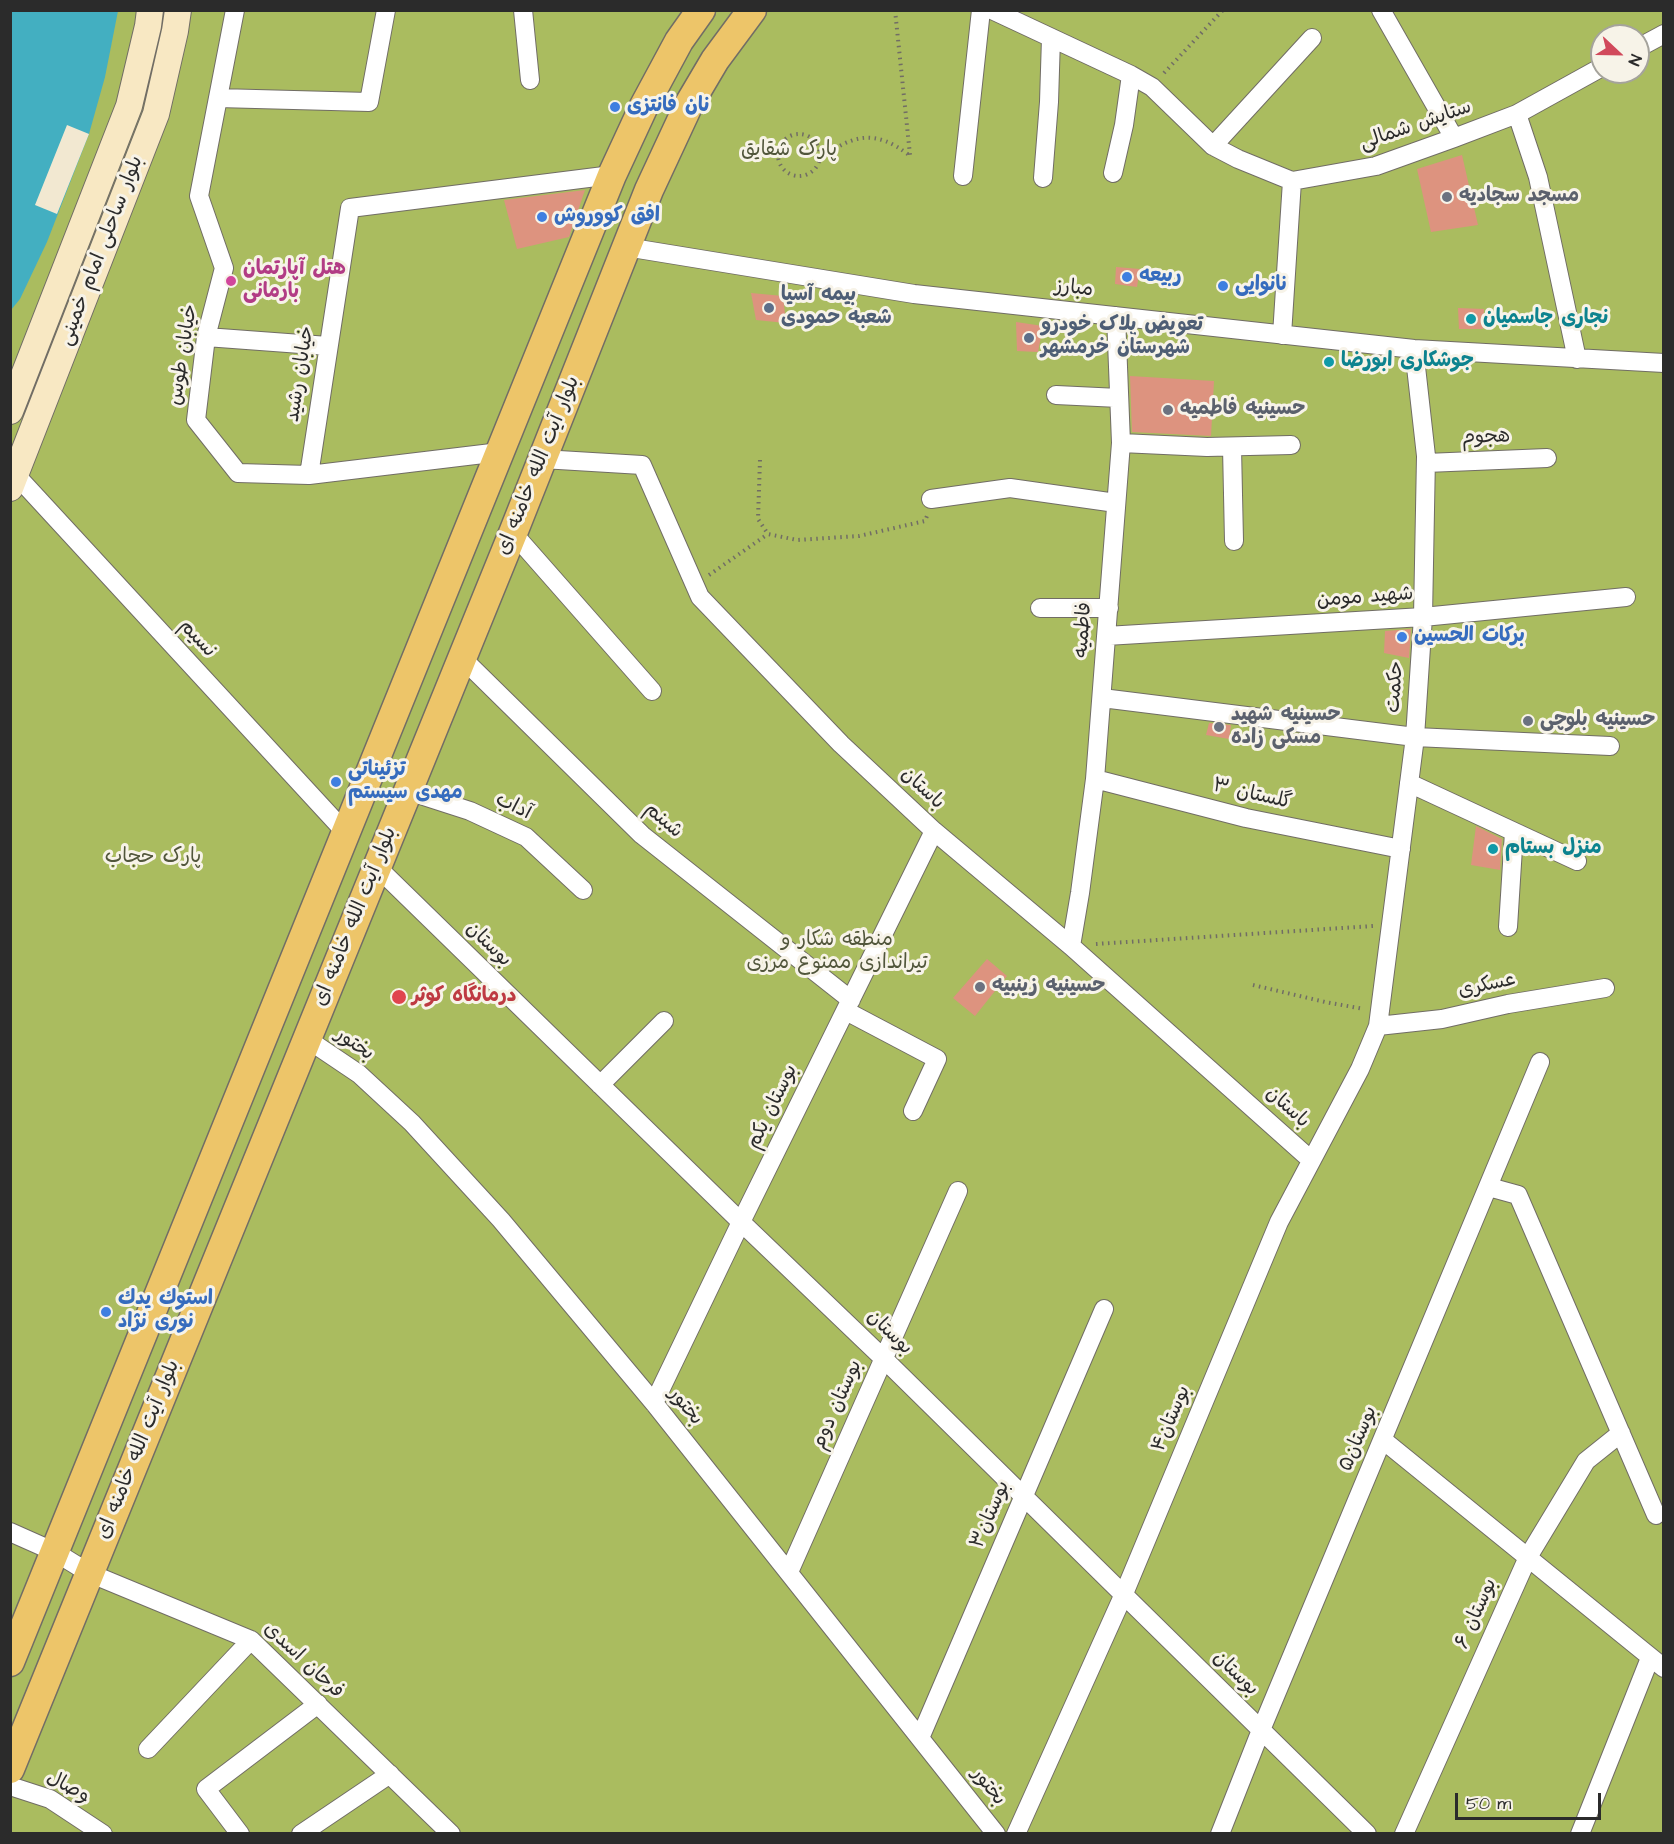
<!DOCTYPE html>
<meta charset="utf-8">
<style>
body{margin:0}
#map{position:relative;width:1674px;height:1844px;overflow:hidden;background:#f2e8d1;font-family:"Architects Daughter",sans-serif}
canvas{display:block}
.frame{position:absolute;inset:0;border:12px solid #2b2b2b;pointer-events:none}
.north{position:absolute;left:1590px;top:24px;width:60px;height:60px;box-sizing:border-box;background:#f7f3e8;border:2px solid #a5a39c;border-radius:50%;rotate:112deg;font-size:16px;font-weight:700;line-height:24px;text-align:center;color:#2b2b2b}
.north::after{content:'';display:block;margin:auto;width:21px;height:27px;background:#d1495b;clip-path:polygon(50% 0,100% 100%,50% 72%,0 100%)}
.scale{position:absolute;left:1455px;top:1793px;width:146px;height:27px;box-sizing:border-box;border:3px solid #2b2b2b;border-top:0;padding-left:8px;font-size:18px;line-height:21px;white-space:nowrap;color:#2b2b2b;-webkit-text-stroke:4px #f7f3e8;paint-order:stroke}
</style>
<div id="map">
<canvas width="1674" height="1844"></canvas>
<div class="frame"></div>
<div class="north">N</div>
<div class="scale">50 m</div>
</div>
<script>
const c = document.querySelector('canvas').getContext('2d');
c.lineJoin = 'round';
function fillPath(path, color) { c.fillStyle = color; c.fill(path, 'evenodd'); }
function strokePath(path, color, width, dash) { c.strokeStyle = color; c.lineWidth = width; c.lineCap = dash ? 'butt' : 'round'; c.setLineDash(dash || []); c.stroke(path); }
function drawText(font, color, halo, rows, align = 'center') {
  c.font = font + ' "Architects Daughter","Playpen Sans Arabic",sans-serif'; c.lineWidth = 6; c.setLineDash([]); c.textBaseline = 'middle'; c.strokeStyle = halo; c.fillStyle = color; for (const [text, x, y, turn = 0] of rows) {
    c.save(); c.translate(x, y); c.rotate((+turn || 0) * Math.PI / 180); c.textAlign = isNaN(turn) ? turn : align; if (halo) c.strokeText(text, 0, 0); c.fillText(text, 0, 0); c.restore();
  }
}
fillPath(new Path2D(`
 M11,11H1663V1833L11,1834ZM1602,36H1638V72H1602Z`), '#aabc5f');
fillPath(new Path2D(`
 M11,11H118L105,77L89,134L47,242L20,299L11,310Z`), '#43afc1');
fillPath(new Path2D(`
 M67,125L89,134L57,214L35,205Z`), '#f2e8d1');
fillPath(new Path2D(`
 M1462,155L1478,225L1431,232L1417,169Z
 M585,190L569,237L517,249L504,200Z
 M1116,267L1140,269L1137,287L1115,284Z
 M751,293L783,296L786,323L756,320Z
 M1458,308L1484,309L1483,329H1459Z
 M1016,322L1043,326L1038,352L1017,351Z
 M1130,376L1214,381L1211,436L1132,432Z
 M1411,629L1409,658L1384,653L1385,631Z
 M1209,723L1231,725L1229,739L1206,735Z
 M1476,826L1502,839L1500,870L1471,865Z
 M987,959L1007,976L975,1016L953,998Z`), '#dd937f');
const minor = new Path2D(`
 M235,10L199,196L224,268L206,337L196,420L238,473L309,475L500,452
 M523,10L530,80
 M992,10L1131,75L1152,87L1213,146L1238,159L1292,181L1376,166L1454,138L1517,114L1602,67
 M1381,10L1454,138
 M1638,48L1664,34
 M218,98L369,102L386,10
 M1517,114L1538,177L1577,359
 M1213,146L1312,38
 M1113,173L1124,125L1131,75
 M963,176L981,10
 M1043,178L1049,102L1051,38
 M626,247L914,294L1414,349L1664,363
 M1282,335L1292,181
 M206,337L328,346
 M1056,395L1119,398
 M1121,443L1207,447L1291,445
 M1232,447L1234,541
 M542,459L642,465L700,597L841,744L934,831L1071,946L1311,1160
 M1426,463L1547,458
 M16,475L346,833
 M309,475L350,208L612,175
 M931,499L1010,488L1116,503
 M513,533L652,691
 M1040,608H1109
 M1106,636L1423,617L1626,597
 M462,658L642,835L851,1000
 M1102,698L1415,737L1610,746
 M1095,779L1246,818L1401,849
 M1409,783L1577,861
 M408,791L470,811L526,837L583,890
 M377,867L741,1222L884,1359L1367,1834
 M1508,927L1514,832
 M1071,946L1080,893L1095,779L1121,443L1116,316
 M846,1011L937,1059L913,1111
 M1378,1026L1442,1019L1508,1004L1605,988
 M307,1039L359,1074L412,1123L501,1220L654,1403L996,1834
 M600,1085L664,1021
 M1489,1187L1518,1195L1656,1515
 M654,1403L741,1222L934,831
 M1383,1440L1664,1668
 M10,1532L55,1552L89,1573L251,1640L451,1834
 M789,1572L958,1191
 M920,1738L1104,1309
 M148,1749L251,1640
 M10,1786L50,1799L103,1834
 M240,1834L206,1789L318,1704
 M301,1834L390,1774
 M1016,1834L1123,1596L1279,1222L1360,1069L1378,1026L1415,737L1423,617L1426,456L1414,349
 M1220,1834L1261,1730L1540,1062
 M1404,1834L1528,1557L1586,1461L1621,1433
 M1580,1834L1650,1658`);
const secondary = new Path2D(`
 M10,411L129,106L148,26L150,10
 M10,488L156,114L175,31L178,10`);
const primary = new Path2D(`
 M10,1662L612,175L644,106L679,41L701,10
 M10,1769L513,533L649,190L689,104L715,60L752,10`);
strokePath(minor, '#716d65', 20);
strokePath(secondary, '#716d65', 28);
strokePath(primary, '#716d65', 31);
strokePath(new Path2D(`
 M895,10L910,155
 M1164,73L1223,10
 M778 155a21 21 0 1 1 42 0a21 21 0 1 1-42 0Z
 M820,159C853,134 875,129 909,155
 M760,460L758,519L768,534L797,540L859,536L925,521L927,516
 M709,575L768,534
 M1096,944L1373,926
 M1253,985L1325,1002L1364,1009`), '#716d65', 4, [1.5, 4.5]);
strokePath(minor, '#fff', 18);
strokePath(secondary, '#f8e8c3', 26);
strokePath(primary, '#edc569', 28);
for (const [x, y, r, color] of [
 [615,107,6,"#3f7fe0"],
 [1447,197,6,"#6b7280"],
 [542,217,6,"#3f7fe0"],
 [1127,277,6,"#3f7fe0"],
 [231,281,6,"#d1479c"],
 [1223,286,6,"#3f7fe0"],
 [769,308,6,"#5c6f8a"],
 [1471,319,6,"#0f9aa8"],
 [1029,338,6,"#5c6f8a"],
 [1329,362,6,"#0f9aa8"],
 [1168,410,6,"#6b7280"],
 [1402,637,6,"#3f7fe0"],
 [1528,721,6,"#6b7280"],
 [1219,727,6,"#6b7280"],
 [336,782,6,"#3f7fe0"],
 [1493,849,6,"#0f9aa8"],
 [980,987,6,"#6b7280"],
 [399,997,8,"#e0444e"],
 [106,1312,6,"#3f7fe0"]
]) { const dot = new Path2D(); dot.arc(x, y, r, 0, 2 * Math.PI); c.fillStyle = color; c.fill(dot); strokePath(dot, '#f7f3e8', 2); }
drawText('bold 20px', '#366cbe', '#f7f3e8', [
 ["نان فانتزی",627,107],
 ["افق کووروش",554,217],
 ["ربیعه",1139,277],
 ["نانوایی",1235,286],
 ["برکات الحسین",1414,637],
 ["تزئیناتی",348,771],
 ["مهدی سیستم",348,794],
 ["استوك يدك",118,1300],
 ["نوری نژاد",118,1323]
], 'left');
drawText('20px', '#2b2b2b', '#f7f3e8', [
 ["ستایش شمالی",1416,126,-19],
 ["بلوار ساحلی امام خمینی",102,251,-69],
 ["مبارز",1074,289,6],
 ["خیابان طوس",184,355,-81],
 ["خیابان رشید",301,374,-81],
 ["هجوم",1486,438,-2],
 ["بلوار آیت الله خامنه ای",539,466,-68],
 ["شهید مومن",1365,598,-4],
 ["فاطمیه",1084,630,-86],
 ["نسیم",197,639,47],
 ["حکمت",1396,687,-86],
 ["باستان",922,789,43],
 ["گلستان ۳",1252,795,13],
 ["آداب",513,807,26],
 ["شبنم",663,821,41],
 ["بلوار آیت الله خامنه ای",356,917,-68],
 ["بوستان",488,945,44],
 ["عسکری",1487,986,-12],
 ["بختور",354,1045,35],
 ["بوستان یکم",773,1107,-64],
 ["باستان",1287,1108,42],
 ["بوستان",889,1333,44],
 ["بوستان دوم",838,1405,-66],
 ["بختور",685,1407,51],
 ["بوستان۴",1172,1419,-67],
 ["بوستان۵",1359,1439,-67],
 ["بلوار آیت الله خامنه ای",139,1450,-68],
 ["بوستان۳",991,1515,-67],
 ["بوستان ۶",1477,1614,-66],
 ["فرحان اسدی",303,1661,43],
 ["بوستان",1235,1674,44],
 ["بختور",988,1787,52],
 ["وصال",68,1788,28]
]);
drawText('20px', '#51563b', '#f7f3e8', [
 ["پارک شقایق",789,151],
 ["پارک حجاب",153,858],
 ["منطقه شکار و",837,941],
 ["تیراندازی ممنوع مرزی",837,964]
]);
drawText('bold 20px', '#5b616d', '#f7f3e8', [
 ["مسجد سجادیه",1459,197],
 ["حسینیه فاطمیه",1180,410],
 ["حسینیه شهید",1231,716],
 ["مسکی زاده",1231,739],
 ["حسینیه بلوچی",1540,721],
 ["حسینیه زینبیه",992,987]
], 'left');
drawText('bold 20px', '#b23c85', '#f7f3e8', [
 ["هتل آپارتمان",243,270],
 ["بارمانی",243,293]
], 'left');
drawText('bold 20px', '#4e5e75', '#f7f3e8', [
 ["بیمه آسیا",781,296],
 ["شعبه حمودی",781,319],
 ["تعویض پلاک خودرو",1041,326],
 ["شهرستان خرمشهر",1041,349]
], 'left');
drawText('bold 20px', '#0d838f', '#f7f3e8', [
 ["نجاری جاسمیان",1483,319],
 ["جوشکاری ابورضا",1341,362],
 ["منزل بستام",1505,849]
], 'left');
drawText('bold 20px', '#be3a42', '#f7f3e8', [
 ["درمانگاه کوثر",412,997]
], 'left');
</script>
